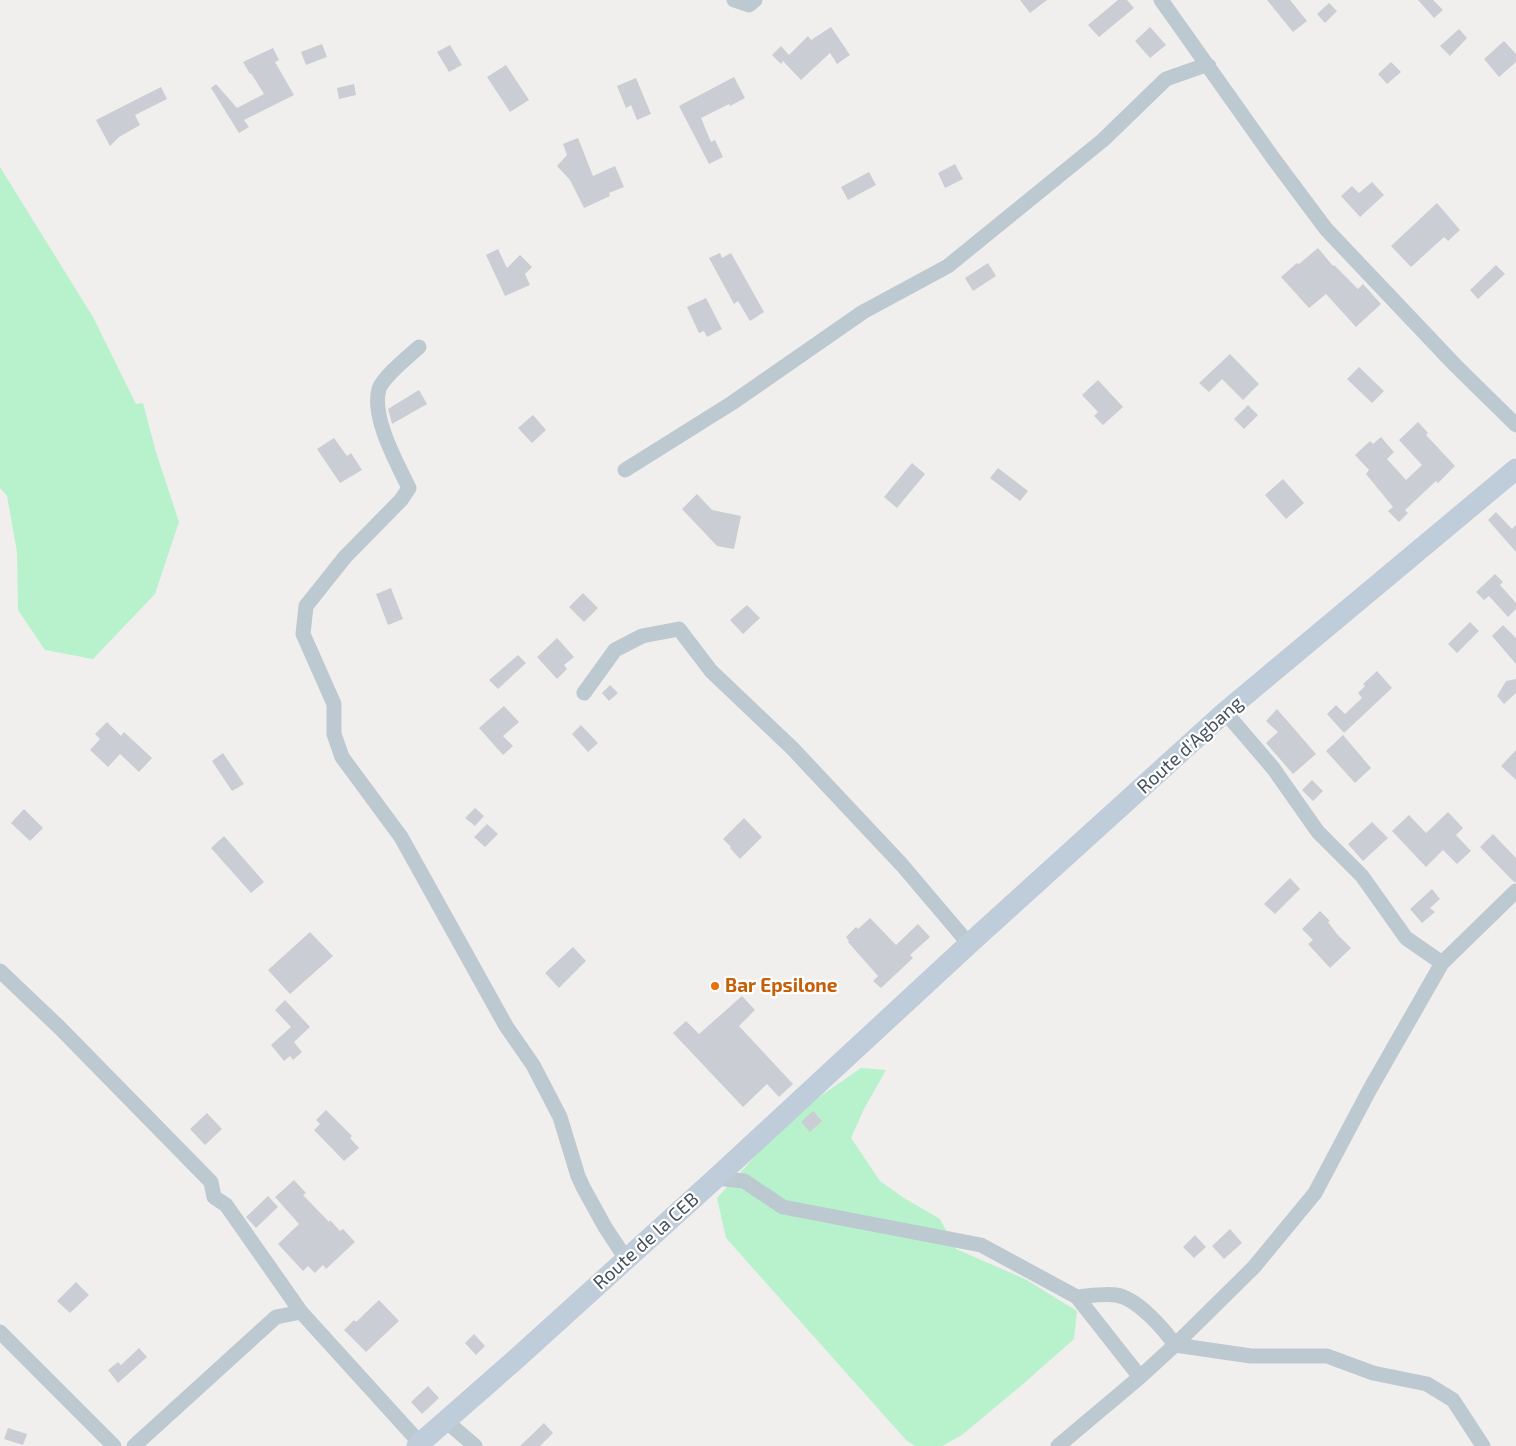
<!DOCTYPE html>
<style>
body{margin:0}
canvas{display:block;background:#f1eeee}
</style>
<canvas width="1516" height="1446"></canvas>
<script>
const c = document.querySelector('canvas').getContext('2d');
c.lineJoin = 'round';
function fillPath(path, color) { c.fillStyle = color; c.fill(path, 'evenodd'); }
function strokePath(path, color, width, dash) { c.strokeStyle = color; c.lineWidth = width; c.lineCap = dash ? 'butt' : 'round'; c.setLineDash(dash || []); c.stroke(path); }
function drawText(font, color, halo, rows, align = 'center') {
  c.font = font + ' "Exo 2",sans-serif'; c.lineWidth = 4.5; c.setLineDash([]); c.textBaseline = 'middle'; c.strokeStyle = halo; c.fillStyle = color; for (const [text, x, y, turn = 0] of rows) {
    c.save(); c.translate(x, y); c.rotate((+turn || 0) * Math.PI / 180); c.textAlign = isNaN(turn) ? turn : align; if (halo) c.strokeText(text, 0, 0); c.fillText(text, 0, 0); c.restore();
  }
}
fillPath(new Path2D(`
 M0,167L93,317L136,404L143,403L156,452L179,522L155,594L93,659L45,650L18,610L17,552L7,496L0,488Z
 M861,1068L886,1070L864,1109L851,1138L880,1181L904,1198L940,1219L956,1249L1025,1279L1077,1311L1074,1339L1023,1384L962,1435L942,1446H915L906,1440L726,1238L717,1198L758,1153L806,1106Z`), '#b8f2cc');
fillPath(new Path2D(`
 M1020,0H1047L1030,13Z
 M1118,0H1127L1134,8L1099,37L1088,25Z
 M1267,0H1290L1307,21L1293,32Z
 M1418,0H1433L1443,10L1434,18Z
 M1329,3L1337,11L1325,23L1317,14Z
 M831,27L850,55L837,64L830,53L801,80L783,61L781,64L772,55L781,46L789,55L808,36L811,40Z
 M1150,27L1166,45L1150,58L1135,41Z
 M1459,29L1467,38L1450,56L1440,46Z
 M1504,41L1516,54V62L1499,77L1484,59Z
 M322,44L327,57L306,65L301,52Z
 M450,45L462,65L449,72L437,52Z
 M273,48L279,60L275,62L294,95L244,120L249,127L239,133L211,88L216,84L237,108L264,94L251,73L250,74L243,62Z
 M1391,62L1401,72L1387,84L1378,74Z
 M506,65L529,100L510,112L487,77Z
 M734,77L745,98L730,106L729,104L701,118L711,142L715,140L723,157L709,164L679,106Z
 M636,78L651,114L637,120L631,105L626,108L617,86Z
 M354,84L356,95L339,99L337,88Z
 M161,87L167,99L135,115L140,125L119,137L110,146L96,120Z
 M578,138L593,176L615,166L624,187L609,193L610,196L584,208L570,180L557,166L567,155L563,144Z
 M955,164L963,179L945,188L938,173Z
 M869,172L876,185L848,200L841,187Z
 M1372,182L1384,195L1360,217L1341,196L1352,186L1359,193Z
 M1437,203L1460,230L1448,241L1444,237L1411,267L1391,246Z
 M1318,248L1333,266L1334,265L1358,289L1363,284L1381,304L1356,327L1326,294L1309,308L1281,277L1297,263L1299,264Z
 M498,249L507,268L520,255L532,267L525,274L530,285L505,296L486,255Z
 M720,253L722,258L731,253L764,312L750,321L738,301L734,304L709,258Z
 M988,263L996,276L973,291L965,278Z
 M1496,265L1505,274L1478,299L1470,290Z
 M706,298L722,329L707,337L704,331L699,333L687,307Z
 M1230,354L1259,384L1243,400L1222,379L1209,392L1199,383Z
 M1359,367L1384,391L1372,403L1347,379Z
 M1098,380L1123,407L1103,425L1094,416L1098,412L1082,395Z
 M419,390L427,404L392,424L388,409Z
 M1248,405L1258,415L1244,429L1234,419Z
 M533,415L546,430L532,443L518,428Z
 M1418,422L1428,433L1426,435L1455,466L1438,483L1436,481L1405,510L1408,513L1399,522L1388,511L1393,507L1366,474L1369,470L1355,455L1370,441L1373,444L1381,437L1394,452L1387,459L1406,480L1422,465L1399,440Z
 M334,438L347,456L351,453L362,470L340,483L317,449Z
 M912,463L925,474L897,508L884,497Z
 M998,468L1028,491L1020,501L990,478Z
 M1283,479L1304,503L1286,519L1265,495Z
 M697,494L712,510L741,516L734,549L717,546L682,509Z
 M1496,512L1512,529L1516,525V552L1488,520Z
 M1495,574L1503,582L1500,585L1516,603V609L1508,617L1489,596L1484,600L1476,592Z
 M391,588L403,619L388,625L376,594Z
 M583,593L598,608L584,622L569,607Z
 M747,605L760,618L743,634L730,620Z
 M1470,622L1479,631L1457,653L1448,644Z
 M1503,625L1516,638V664L1492,636Z
 M557,638L574,657L564,665L567,669L557,679L537,657Z
 M518,655L526,663L498,689L489,680Z
 M1377,671L1392,688L1344,733L1327,714L1336,705L1345,714L1362,698L1358,693L1365,686L1363,684Z
 M1516,679V693L1504,704L1497,696L1506,681Z
 M610,685L618,693L609,701L602,693Z
 M504,706L519,722L503,736L513,746L503,755L479,728Z
 M1277,709L1316,754L1293,774L1266,743L1278,732L1266,721Z
 M107,722L121,736L124,732L152,758L139,772L120,754L108,767L90,750L100,739L95,734Z
 M581,725L598,743L588,752L572,734Z
 M1343,735L1371,768L1355,783L1326,751Z
 M1516,750V780L1501,766Z
 M223,753L244,784L232,791L212,761Z
 M1312,780L1323,791L1313,801L1302,790Z
 M475,808L484,816L475,826L465,818Z
 M24,809L43,828L30,841L11,823Z
 M1448,812L1463,828L1456,835L1471,851L1457,864L1443,850L1426,867L1392,831L1409,815L1426,833Z
 M744,818L762,837L740,859L730,848L731,847L723,839Z
 M1372,822L1388,838L1363,861L1348,844Z
 M487,824L498,834L485,847L474,837Z
 M1493,834L1516,858V882H1514L1480,847Z
 M224,836L264,882L251,893L211,848Z
 M1290,878L1300,889L1275,914L1264,904Z
 M1432,889L1440,899L1430,908L1435,912L1422,923L1410,909Z
 M1320,911L1330,921L1328,922L1337,934L1351,948L1330,968L1308,944L1313,940L1302,929Z
 M870,918L896,945L918,924L930,937L910,955L913,958L881,988L873,981L878,976L848,942L849,941L846,937L856,927L858,929Z
 M310,932L333,956L290,994L268,970Z
 M573,947L586,961L559,988L545,973Z
 M742,996L755,1010L739,1026L793,1084L779,1097L767,1084L743,1107L673,1033L686,1021L699,1034Z
 M285,1000L310,1027L294,1042L302,1052L293,1060L290,1056L284,1061L271,1045L291,1027L275,1010Z
 M326,1110L352,1136L350,1138L359,1148L344,1161L314,1130L320,1124L316,1120Z
 M813,1111L822,1121L810,1132L801,1122Z
 M207,1113L222,1129L205,1145L190,1129Z
 M294,1180L306,1193L303,1195L329,1222L330,1220L340,1231L343,1229L355,1242L326,1269L323,1265L315,1273L308,1266L303,1271L278,1244L299,1224L275,1197Z
 M268,1196L278,1207L256,1228L246,1217Z
 M1230,1229L1242,1243L1224,1259L1212,1246Z
 M1195,1235L1206,1247L1194,1258L1183,1247Z
 M76,1282L89,1295L70,1313L57,1301Z
 M379,1300L399,1321L366,1352L344,1330L354,1320L356,1322Z
 M474,1334L485,1346L476,1355L465,1343Z
 M139,1348L147,1357L118,1383L108,1370L118,1362L121,1365Z
 M428,1386L439,1398L422,1414L411,1402Z
 M544,1423L553,1433L540,1446H520Z
 M8,1428L27,1434L23,1445L4,1439Z`), '#cacdd3');
strokePath(new Path2D(`
 M734,0L749,5L755,0
 M1161,0L1273,158L1326,229L1455,365L1516,425
 M419,347C409,356 383,377 379,389C371,417 397,463 409,488L401,500L345,557L306,606L303,634L334,704V734L342,757L401,837L506,1026L533,1065L560,1117L578,1176L583,1187L605,1227L626,1259
 M625,470L732,403L863,312L948,266L1103,140L1166,79L1203,66H1209
 M584,693L615,650L642,636L679,629L711,671L792,748L902,865L969,944
 M1225,712L1273,768L1318,832L1362,876L1406,938L1442,963
 M0,971L60,1028L211,1182L214,1197L226,1205L301,1312L420,1443
 M716,1178L744,1181L783,1207L981,1245L1077,1297L1140,1377L1175,1345L1251,1356H1327L1373,1373L1427,1384L1453,1400L1483,1446
 M1077,1297C1089,1296 1104,1293 1116,1295C1137,1298 1164,1329 1175,1345L1254,1267L1315,1193L1370,1089L1442,963L1516,891
 M0,1332L114,1446
 M446,1421L475,1446
 M134,1446L276,1317L301,1312
 M1058,1446L1140,1377`), '#bdc9d1', 15);
strokePath(new Path2D(`
 M417,1446L515,1360L716,1178L969,944L1225,712L1516,469`), '#bfccd9', 21);
for (const [x, y, r, color] of [
 [715,986,5,"#e8710a"]
]) { const dot = new Path2D(); dot.arc(x, y, r, 0, 2 * Math.PI); c.fillStyle = color; c.fill(dot); strokePath(dot, '#fff', 2); }
drawText('19px', '#45525d', '#fff', [
 ["Route d'Agbang",1190,745,-42],
 ["Route de la CEB",646,1241,-42]
]);
drawText('bold 19px', '#c56008', '#fff', [
 ["Bar Epsilone",725,986]
], 'left');
</script>
